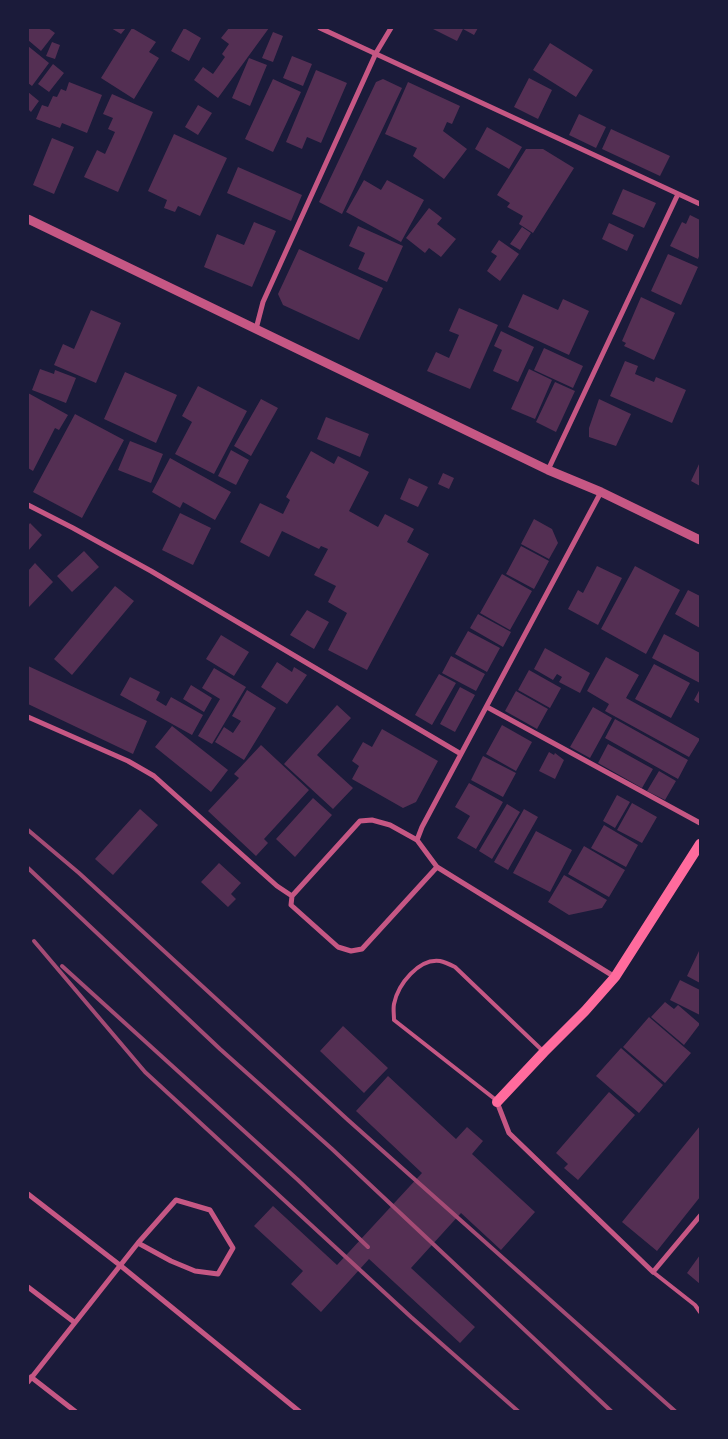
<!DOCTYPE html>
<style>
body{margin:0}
#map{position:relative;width:728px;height:1439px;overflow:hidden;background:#1b1b3a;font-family:"PT Sans Narrow",sans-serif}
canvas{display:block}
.frame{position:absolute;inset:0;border:29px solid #1b1b3a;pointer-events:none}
</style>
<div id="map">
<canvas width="728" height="1439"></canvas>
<div class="frame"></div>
</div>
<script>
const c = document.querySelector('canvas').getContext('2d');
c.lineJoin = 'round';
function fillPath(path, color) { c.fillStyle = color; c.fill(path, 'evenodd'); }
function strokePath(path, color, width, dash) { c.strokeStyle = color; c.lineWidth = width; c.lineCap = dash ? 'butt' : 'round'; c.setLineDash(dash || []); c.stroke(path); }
fillPath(new Path2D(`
 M28,28H48L55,33L41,51L28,40Z
 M111,28H126L121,34Z
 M132,28L156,42L149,52L159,58L134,99L101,78Z
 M184,28L201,38L189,61L171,51Z
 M229,28H269L218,98L194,80L203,67L213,74L225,57L222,54L229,44L221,38Z
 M431,28H478L474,35L463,29L457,41Z
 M273,32L283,36L273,62L262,58Z
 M52,42L60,45L55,59L46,56Z
 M550,43L593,70L576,97L533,70Z
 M28,46L49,63L32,86L28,83Z
 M292,56L312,64L303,86L283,78Z
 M249,58L267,65L250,106L232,98Z
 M53,64L64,73L49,92L38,84Z
 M316,70L347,83L321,143L307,137L302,149L286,142Z
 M529,78L552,90L538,119L514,107Z
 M273,79L301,92L273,152L245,139Z
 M383,79L402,88L342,214L319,202L376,82Z
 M69,82L102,95L87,133L62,123L60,128L36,119L42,105L48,107L53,96L57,97L61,89L66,91Z
 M408,82L460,106L452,124L447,122L443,131L467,149L444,179L413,156L417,148L385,134Z
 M28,92L39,101L31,112L28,109Z
 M112,94L153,112L118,192L84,177L97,150L105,154L115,132L108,129L113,118L103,114Z
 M198,105L212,113L198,135L185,127Z
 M579,114L606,127L596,148L569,135Z
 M487,127L522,147L509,169L475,149Z
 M611,129L670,156L660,176L602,149Z
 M174,134L227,158L200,216L178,206L175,212L164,208L167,200L148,191Z
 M52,138L74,147L54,194L33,185Z
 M526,149H543L574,168L533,233L519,224L523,216L507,207L510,203L497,195Z
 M238,167L302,195L291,221L227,193Z
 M364,180L381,190L387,180L424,200L401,242L346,212Z
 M623,189L656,203L644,228L612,214Z
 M429,208L442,218L437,224L456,239L441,257L429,248L425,253L406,238Z
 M690,215L700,220V253L698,259L670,246L682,222L686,224Z
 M254,222L276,231L252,287L204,267L217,234L244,245Z
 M609,223L634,235L627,251L602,239Z
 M358,226L403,246L387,282L358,269L365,253L349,246Z
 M522,227L531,233L520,250L510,244Z
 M499,240L519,254L500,281L487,271L497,256L491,252Z
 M299,249L383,288L359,340L283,305L278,294Z
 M668,254L698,267L681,305L651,291Z
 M523,294L558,310L563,299L589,311L569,355L508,327Z
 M641,297L675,313L654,360L624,346L626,343L622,341Z
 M459,308L498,325L470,389L427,371L436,352L449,358L459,335L449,331Z
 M91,310L121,323L96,383L54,365L63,344L74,349Z
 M501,331L534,347L518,382L493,371L502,350L494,346Z
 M544,348L583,366L573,388L534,370Z
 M625,361L638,366L635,374L654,382L656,377L686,390L672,423L610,396Z
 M40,369L54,374L55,370L76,378L66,403L32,390Z
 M529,369L552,380L535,419L511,409Z
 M125,372L177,395L156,443L104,419Z
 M555,382L575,391L556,432L536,422Z
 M198,386L247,411L214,474L175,454L192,422L182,416Z
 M28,393L68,415L59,430L55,428L33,471L28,468Z
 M261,399L278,408L251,456L234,446Z
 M599,399L631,414L616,446L589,437V428Z
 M75,414L124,440L82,518L33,492Z
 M326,417L369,434L360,457L317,439Z
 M130,441L163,454L151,483L118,470Z
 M231,450L249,460L236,485L218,476Z
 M311,451L334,464L338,456L369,472L349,511L378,527L385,514L414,529L407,542L429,554L367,670L328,650L347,613L328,602L336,586L314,575L328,549L321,546L319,549L282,531L269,557L240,542L260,503L283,514L290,500L286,497Z
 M170,458L231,492L215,520L183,502L180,508L152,492Z
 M700,462V486L691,481Z
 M443,473L454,478L449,489L438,484Z
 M409,478L428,487L418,507L400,499Z
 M180,513L211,528L193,565L162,550Z
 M534,519L552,529L558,543L549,559L521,544Z
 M30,523L42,535L28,551V526Z
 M521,546L549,561L534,589L506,574Z
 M84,551L99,567L72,592L57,576Z
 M35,563L53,582L28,608V571Z
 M597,566L622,578L598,625L568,609L578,590L583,593Z
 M635,566L680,590L646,654L601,629Z
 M502,574L532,591L510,630L480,613Z
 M115,586L134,601L72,675L54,659Z
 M688,590L700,596V628L675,614Z
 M307,610L329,622L314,649L290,635Z
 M478,614L511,632L503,647L470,628Z
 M468,631L500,648L487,672L455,654Z
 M664,634L700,653V683L652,658Z
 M221,635L249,652L234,676L206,659Z
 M545,648L590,673L580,693L559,682L562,677L557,674L553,680L534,669Z
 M451,656L485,674L476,691L442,673Z
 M606,657L639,675L626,698L700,739L689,757L605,711L609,704L587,691Z
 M277,662L292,672L294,667L307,675L287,704L261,687Z
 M654,664L690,683L671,718L635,699Z
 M28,666L147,721L133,754L28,704Z
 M214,668L246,687L212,744L198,736L220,699L202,688Z
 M529,670L561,688L550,708L518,690Z
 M439,674L456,683L432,725L415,715Z
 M130,677L160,692L156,700L166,706L171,697L203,715L192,735L120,695Z
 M191,685L212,698L204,712L183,699Z
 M460,687L475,695L455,732L440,724Z
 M700,689V704L694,700Z
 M247,690L276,708L244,760L215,742L224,727L233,733L241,721L232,716Z
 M516,691L548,709L537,729L505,711Z
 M337,705L351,718L317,755L353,788L333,809L284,764Z
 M593,707L612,718L590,758L570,747Z
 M615,719L688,760L678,779L605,738Z
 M502,725L532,742L516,771L486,754Z
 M172,726L228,770L211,792L155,747Z
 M382,729L438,761L416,802L403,808L352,779L359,766L352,761L363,742L372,747Z
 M608,744L653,769L642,788L598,763Z
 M261,745L309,790L264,839L268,843L256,856L208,811L239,778L234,774Z
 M549,752L554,755L555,753L564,760L555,779L539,771Z
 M483,756L516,773L503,797L471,780Z
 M659,771L676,781L665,800L647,791Z
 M469,783L503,802L476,849L457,838L470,816L455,807Z
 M617,795L630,802L615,828L603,821Z
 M313,798L332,815L295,857L276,839Z
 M632,803L657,817L642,843L617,830Z
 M507,804L520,812L492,859L479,851Z
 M140,809L158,825L113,875L95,859Z
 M524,809L538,817L508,870L494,862Z
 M604,825L638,845L626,867L591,848Z
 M536,831L572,850L550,892L513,873Z
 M584,846L625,870L609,897L568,874Z
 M219,863L241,883L231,894L236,899L228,907L201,882Z
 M564,875L607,900L602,908L569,915L548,902Z
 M699,951L700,952V983L687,976Z
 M680,980L700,990V1015L670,1000Z
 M665,1002L674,1009L678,1005L700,1024L684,1045L651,1017Z
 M649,1017L691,1053L665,1083L623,1047Z
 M343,1026L388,1068L364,1093L320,1051Z
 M621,1048L663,1085L639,1113L596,1076Z
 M388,1076L456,1139L467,1127L483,1141L472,1154L535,1212L501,1250L461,1213L411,1268L475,1327L460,1343L369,1259L321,1312L291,1284L303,1271L254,1226L273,1206L337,1265L422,1173L356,1111Z
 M609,1092L635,1115L578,1180L564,1168L568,1164L556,1153Z
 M700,1126V1197L657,1251L622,1222Z
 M700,1255V1284L687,1273Z`), '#542f53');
strokePath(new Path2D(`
 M496,1100L394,1020C394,1014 393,1009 394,1004C398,984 419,958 440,961C445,962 451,965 455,967L544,1052
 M653,1272L695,1305L700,1312`), '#c65784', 4);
strokePath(new Path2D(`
 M320,28L700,204
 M256,329L263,302L376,53L391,28
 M548,470L678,194
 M28,505L73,528L151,571L461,754
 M487,707L700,823
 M28,717L128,761L154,776L277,886L292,896
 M417,840L422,827L601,492
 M437,867L362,949L351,951L338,947L291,905L292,896L360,821L372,820L390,825L417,840L437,867L615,977
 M497,1102L509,1133L653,1272L700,1216
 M28,1194L121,1266L300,1412
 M28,1287L74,1322
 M31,1377L76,1412
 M28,1382L138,1243L176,1200L210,1210L233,1248L218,1274L195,1271L171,1261L138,1243`), '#c65784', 5);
strokePath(new Path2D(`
 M28,219L548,470L601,492L700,540`), '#c65784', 9);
strokePath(new Path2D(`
 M497,1102L544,1052L585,1011L615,977L700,844`), '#ff6b9d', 10);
strokePath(new Path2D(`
 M28,830L79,873L348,1120L676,1412
 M28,868L220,1049L332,1149L612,1412
 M34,941L145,1072L411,1317L519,1412
 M62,966L298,1180L368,1247`), '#a44b75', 4);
</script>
